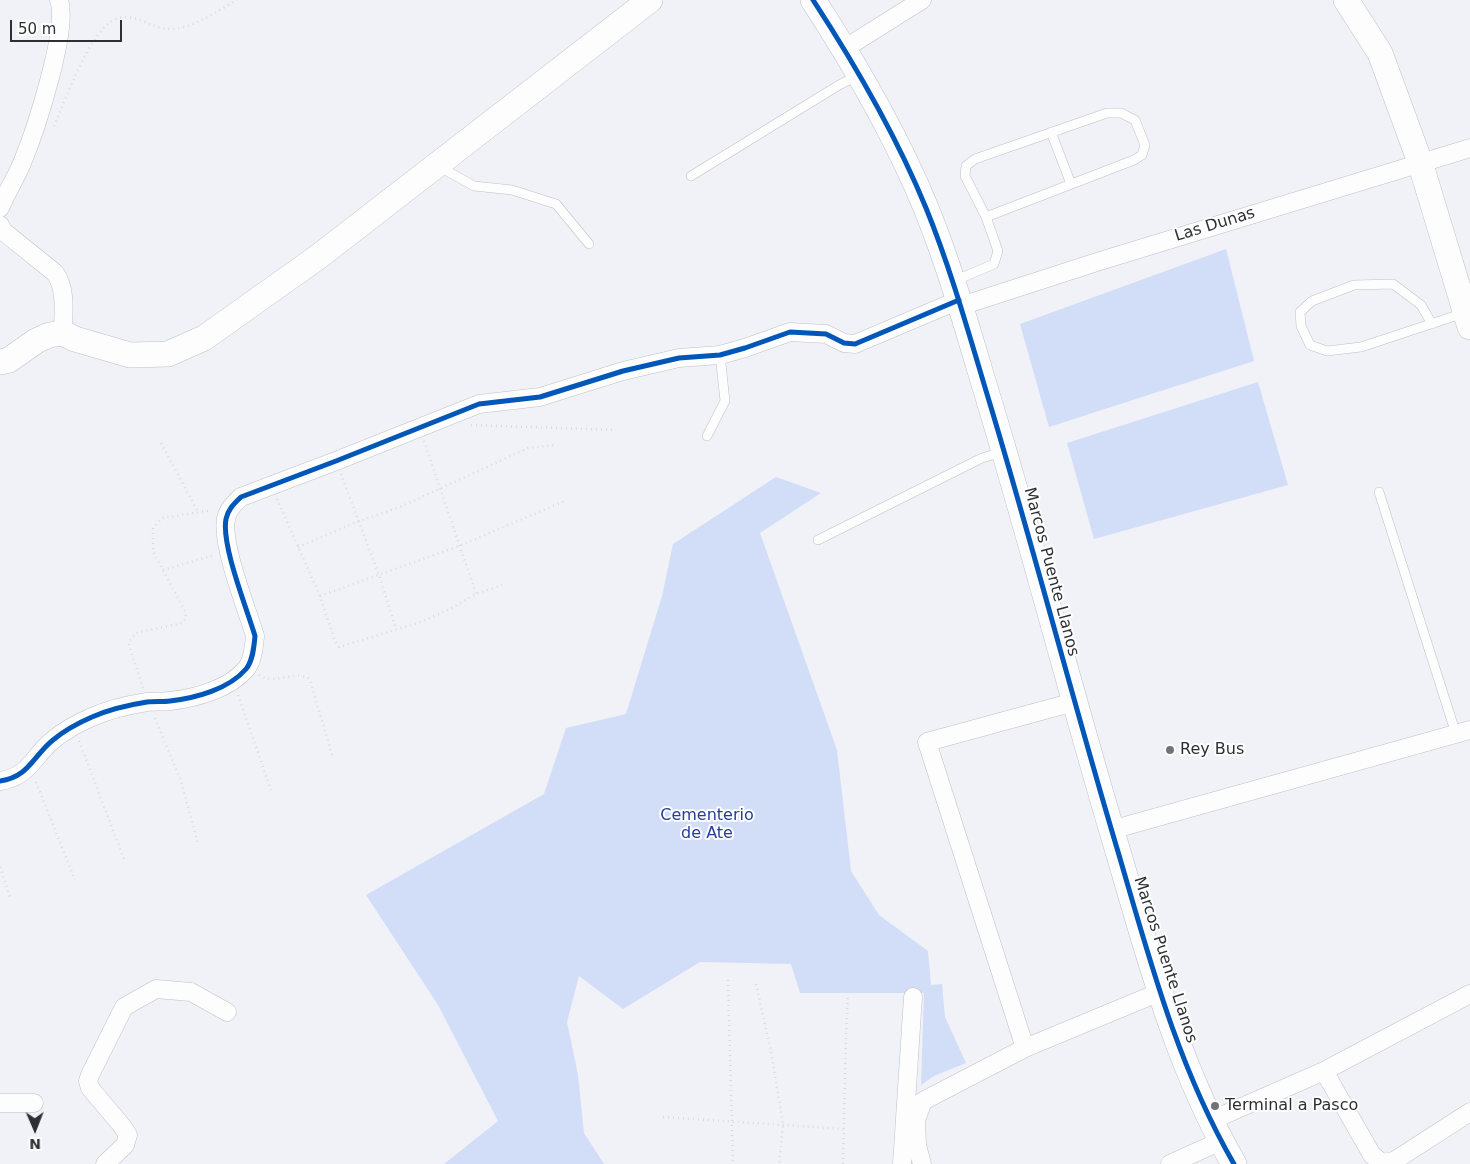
<!DOCTYPE html>
<style>
body{margin:0}
#map{position:relative;width:1470px;height:1164px;overflow:hidden;background:#f0f2f8;font-family:"DejaVu Sans",sans-serif}
canvas{display:block}
.north{position:absolute;left:10px;top:1104px;width:50px;height:50px;-webkit-text-stroke:4px #fefefe;paint-order:stroke;rotate:179deg;font-size:14px;font-weight:700;line-height:20px;text-align:center;color:#2d2f33}
.north::after{content:'';display:block;margin:auto;width:18px;height:22px;background:#2d2f33;clip-path:polygon(50% 0,100% 100%,50% 72%,0 100%)}
.scale{position:absolute;left:10px;top:20px;width:112px;height:22px;box-sizing:border-box;border:2px solid #2d2f33;border-top:0;padding-left:6px;font-size:15px;line-height:18px;white-space:nowrap;color:#2d2f33;-webkit-text-stroke:4px #fefefe;paint-order:stroke}
</style>
<div id="map">
<canvas width="1470" height="1164"></canvas>
<div class="north">N</div>
<div class="scale">50 m</div>
</div>
<script>
const c = document.querySelector('canvas').getContext('2d');
c.lineJoin = 'round';
function fillPath(path, color) { c.fillStyle = color; c.fill(path, 'evenodd'); }
function strokePath(path, color, width, dash) { c.strokeStyle = color; c.lineWidth = width; c.lineCap = dash ? 'butt' : 'round'; c.setLineDash(dash || []); c.stroke(path); }
function drawText(font, color, halo, rows, align = 'center') {
  c.font = font + ' "DejaVu Sans",sans-serif'; c.lineWidth = 4; c.setLineDash([]); c.textBaseline = 'middle'; c.strokeStyle = halo; c.fillStyle = color; for (const [text, x, y, turn = 0] of rows) {
    c.save(); c.translate(x, y); c.rotate((+turn || 0) * Math.PI / 180); c.textAlign = isNaN(turn) ? turn : align; if (halo) c.strokeText(text, 0, 0); c.fillText(text, 0, 0); c.restore();
  }
}
fillPath(new Path2D(`
 M1226,249L1254,361L1049,427L1020,324Z
 M1258,382L1288,485L1094,539L1067,443Z
 M776,477L821,493L760,533L837,750L851,871L879,915L928,951L931,985L942,984L945,1017L966,1063L934,1076L921,1085L924,993H800L791,964L700,962L623,1009L579,976L567,1022L578,1075L584,1133L604,1164H444L498,1121L438,1005L366,895L544,794L566,728L626,714L662,596L673,544Z`), '#d2ddf7');
const lane = new Path2D(`
 M1051,132L1071,184
 M440,165L447,171L474,186L512,190L556,204L589,244
 M691,176L839,85L857,76
 M954,281L994,264L998,251L986,217L965,176L966,166L975,159L1107,113H1121L1135,120L1145,145L1142,155L1134,160L986,217
 M1432,324L1421,305L1393,284L1354,285L1312,301L1300,312L1301,326L1310,345L1327,351L1361,347L1464,313
 M707,436L725,401L720,355
 M1379,492L1456,734
 M818,540L982,458L1002,452`);
const street = new Path2D(`
 M844,49L922,0
 M0,208C6,193 16,178 22,163C35,132 69,29 59,0
 M0,225L3,231L55,273C67,290 63,313 63,333
 M961,306L1100,261L1470,148
 M0,781C29,777 33,756 53,740C65,730 78,723 92,717C110,709 128,705 147,702C155,701 163,702 170,701C196,698 229,689 246,669C253,661 254,646 255,636C247,609 221,545 226,519C228,509 234,504 241,497L336,461L479,404L540,397L623,371L679,358L720,355L745,348L790,332L826,334L844,343L855,344L959,300
 M1111,830L1470,730
 M1025,1048L927,742L1074,702
 M1324,1071L1372,1155L1382,1163L1394,1161L1470,1112
 M0,1103H34
 M1210,1121L1324,1071L1470,994
 M105,1164L125,1145L128,1135L122,1126L90,1088L88,1081L90,1075L124,1007L156,989L191,992L227,1012
 M902,1164L913,997
 M922,1164L917,1145L916,1120L923,1101L1025,1048L1160,992
 M1170,1164L1221,1141`);
const secondary = new Path2D(`
 M813,0C856,66 896,135 926,208C952,272 970,338 990,404C1035,553 1074,705 1119,855C1150,961 1178,1067 1234,1164
 M1346,0L1380,53L1420,162L1470,327
 M0,362L9,360L36,341L49,335L63,333L75,339L130,355L168,354L204,338L318,257L650,0`);
strokePath(lane, '#bec0c5', 10);
strokePath(street, '#bec0c5', 19);
strokePath(secondary, '#bec0c5', 26);
strokePath(new Path2D(`
 M54,126C65,101 90,29 116,19C132,12 151,27 167,29C190,31 218,10 237,0
 M471,425L616,430
 M424,441L476,594
 M161,443L198,512
 M341,474L379,575L396,629
 M277,499L320,596L335,641L339,647L421,622L450,609L476,594L502,585
 M298,547L359,521L400,507L528,448L556,445
 M163,570L214,555
 M320,596L459,546L567,500
 M259,675C276,686 298,668 310,680L333,758
 M143,688L129,645L130,641L136,633L182,623L186,618L185,611L153,552V528L162,518L212,510
 M238,695L271,790
 M155,718L181,781L198,844
 M79,741L124,859
 M36,782L75,880
 M0,867L11,900
 M728,980L733,1164
 M756,984L771,1051L783,1124L779,1164
 M663,1117L844,1129
 M843,1164L846,1035L848,994`), '#dadadc', 2.5, [1, 4]);
strokePath(lane, '#fdfdfe', 9);
strokePath(street, '#fdfdfe', 18);
strokePath(secondary, '#fdfdfe', 25);
strokePath(new Path2D(`
 M813,0C856,66 896,135 926,208C952,272 970,338 990,404C1035,553 1074,705 1119,855C1150,961 1178,1067 1234,1164
 M0,781C29,777 33,756 53,740C65,730 78,723 92,717C110,709 128,705 147,702C155,701 163,702 170,701C196,698 229,689 246,669C253,661 254,646 255,636C247,609 221,545 226,519C228,509 234,504 241,497L336,461L479,404L540,397L623,371L679,358L720,355L745,348L790,332L826,334L844,343L855,344L959,300`), '#0057b8', 5);
for (const [x, y, r, color] of [
 [1170,750,5,"#717378"],
 [1215,1106,5,"#717378"]
]) { const dot = new Path2D(); dot.arc(x, y, r, 0, 2 * Math.PI); c.fillStyle = color; c.fill(dot); strokePath(dot, '#fefefe', 2); }
drawText('16px', '#2d2f33', '#fefefe', [
 ["Las Dunas",1215,225,-17],
 ["Marcos Puente Llanos",1051,572,75],
 ["Marcos Puente Llanos",1165,960,72]
]);
drawText('16px', '#2d2f33', '#fefefe', [
 ["Rey Bus",1180,750],
 ["Terminal a Pasco",1225,1106]
], 'left');
drawText('16px', '#233d99', '#fefefe', [
 ["Cementerio",707,816],
 ["de Ate",707,834]
]);
</script>
